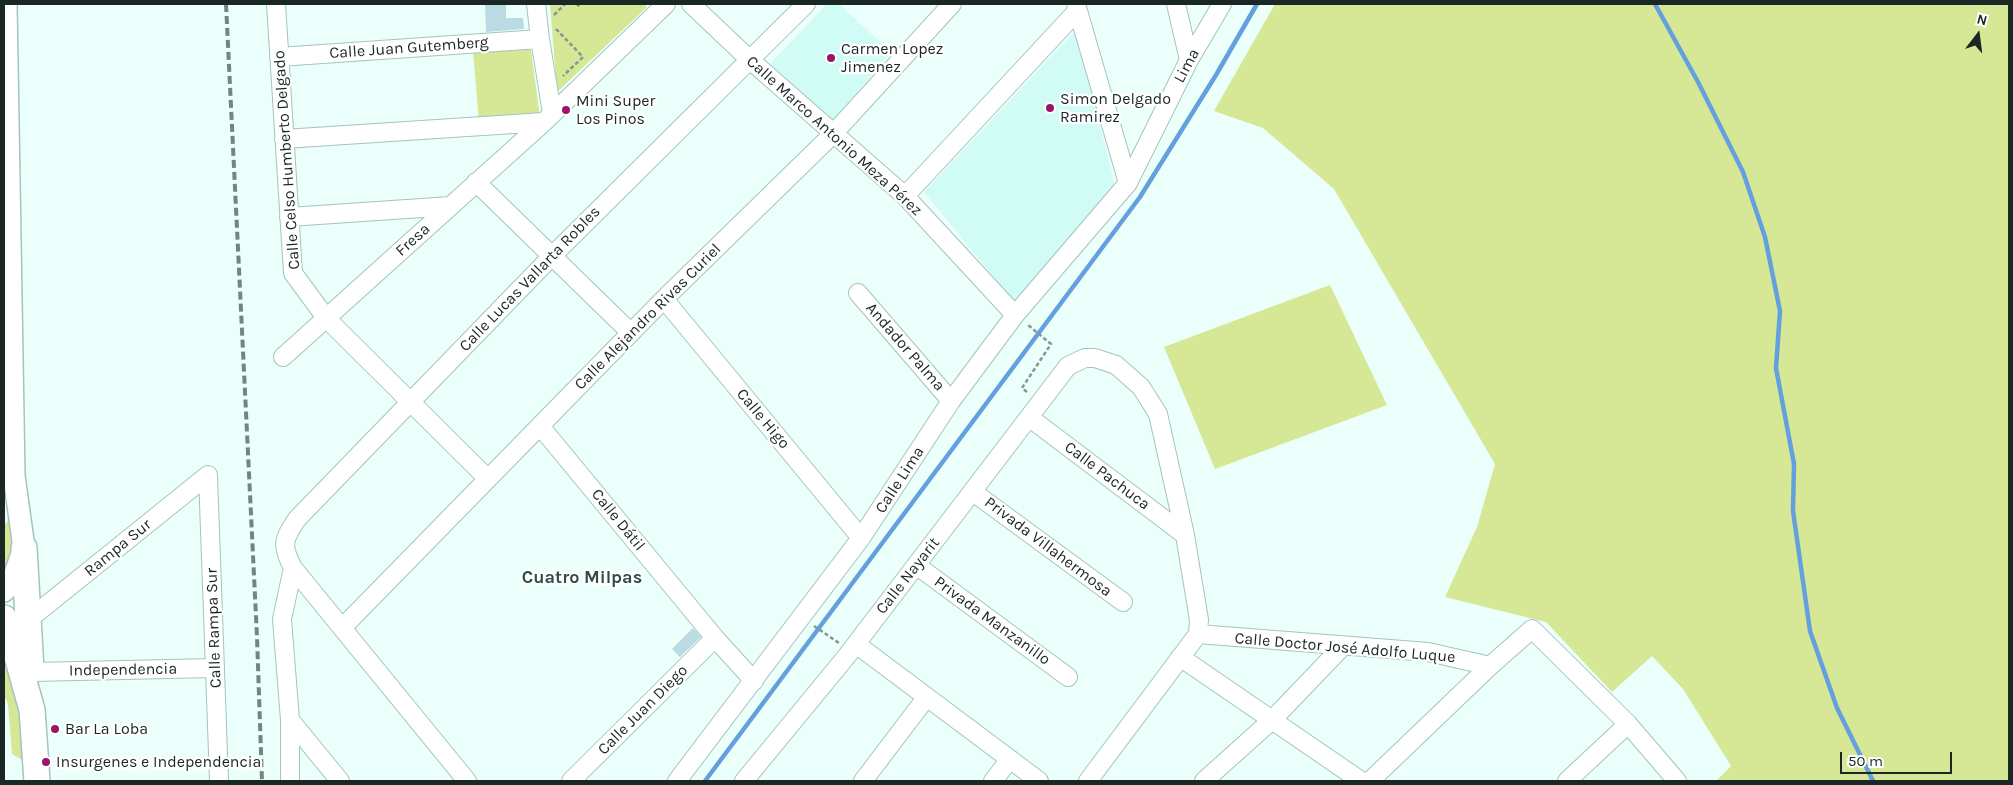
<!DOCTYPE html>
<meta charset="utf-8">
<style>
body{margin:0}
#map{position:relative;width:2013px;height:785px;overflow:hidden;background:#ebfffb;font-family:Karla,sans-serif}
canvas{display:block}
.frame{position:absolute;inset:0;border:5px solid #1a2725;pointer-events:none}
.north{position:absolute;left:1953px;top:10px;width:50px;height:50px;-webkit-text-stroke:4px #fff;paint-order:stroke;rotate:15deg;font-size:14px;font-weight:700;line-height:20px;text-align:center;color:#1a2725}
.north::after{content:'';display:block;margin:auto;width:18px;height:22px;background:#1a2725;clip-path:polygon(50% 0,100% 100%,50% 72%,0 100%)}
.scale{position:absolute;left:1840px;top:752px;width:112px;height:22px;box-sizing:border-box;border:2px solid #1a2725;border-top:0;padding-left:6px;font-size:15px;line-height:18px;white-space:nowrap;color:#1a2725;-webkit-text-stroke:4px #fff;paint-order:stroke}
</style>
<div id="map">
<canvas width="2013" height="785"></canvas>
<div class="frame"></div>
<div class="north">N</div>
<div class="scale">50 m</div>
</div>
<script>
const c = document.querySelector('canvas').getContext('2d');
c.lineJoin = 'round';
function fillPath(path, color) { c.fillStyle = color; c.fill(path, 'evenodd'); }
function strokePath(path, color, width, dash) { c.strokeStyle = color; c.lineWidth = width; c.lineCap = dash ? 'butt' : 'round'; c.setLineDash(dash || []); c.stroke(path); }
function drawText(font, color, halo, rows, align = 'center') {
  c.font = font + ' Karla,sans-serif'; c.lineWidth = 4.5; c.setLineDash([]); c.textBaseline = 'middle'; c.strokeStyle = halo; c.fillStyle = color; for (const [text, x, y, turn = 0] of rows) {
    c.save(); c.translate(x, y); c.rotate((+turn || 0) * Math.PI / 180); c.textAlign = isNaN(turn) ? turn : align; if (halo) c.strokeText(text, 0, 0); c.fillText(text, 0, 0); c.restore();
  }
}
fillPath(new Path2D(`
 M827,4H839L891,52L833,121L770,64Z
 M1077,29L1115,187L1015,303L924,192Z`), '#d1fcf5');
fillPath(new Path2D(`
 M550,4H644L647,7L557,92Z
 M1275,4H2009V781H1716L1731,766L1683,689L1652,656L1612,692L1546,622L1445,597L1477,527L1495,464L1334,189L1263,128L1214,111Z
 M531,50L540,118L479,122L473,51Z
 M1330,285L1387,405L1215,469L1164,347Z
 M11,517L19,547L4,580V525Z
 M4,643L24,712L30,781H24L22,760L12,754L8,704L4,695Z`), '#d6e796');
strokePath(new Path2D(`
 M1655,4L1698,82L1743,172L1765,237L1780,311L1776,368L1794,464L1793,511L1810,631L1837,708L1873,781
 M705,781L1140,197L1216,75L1257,4`), '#64a0de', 4.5);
fillPath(new Path2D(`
 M485,4H506V18H523L524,29L486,32Z
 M693,628L701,637L680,657L672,649Z`), '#bbdbe4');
const minor = new Path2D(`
 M276,4L293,273L326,318L488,479
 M536,4L540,39L552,113
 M691,4L749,59L905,196L1015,315
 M1076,4L1128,183
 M1176,4L1189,60
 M279,57L540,39
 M284,139L544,122
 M476,182L631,333
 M905,196L1078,10
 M289,217L451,206
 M858,293L951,401
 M664,299L861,538
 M283,357L544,122L666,4
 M1030,418L1185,535
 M540,426L715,638L754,681
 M208,475L219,781
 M973,492L1123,602
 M916,565L1068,677
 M28,620L208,475
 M342,628L664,299L833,134L952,4
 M1198,634L1428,652L1490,666
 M856,644L1039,781
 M1180,657L1361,781
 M32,672L215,668
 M290,720L340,781
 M290,781V720L282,619L293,568
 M467,781L293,568C281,545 283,540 297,519L551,257L806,4
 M571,781L715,638
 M677,781L861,538L951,401L1015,315L1128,183L1189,60L1222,4
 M744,781L846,657L1068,366L1085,358H1095L1116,365L1141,387L1158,414L1185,535L1199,620L1198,634L1088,781
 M863,781L926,698
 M993,781L1010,759
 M1204,781L1272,720L1342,647
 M1370,781L1490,666L1532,629L1628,724L1677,781
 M1567,781L1628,724`);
const major = new Path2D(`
 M4,591L12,582L24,548L14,476L6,4`);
const highway = new Path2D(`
 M24,548L31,670
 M4,618L18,660L32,710L37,781`);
strokePath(minor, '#a4c4bf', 20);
strokePath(major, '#a4c4bf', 24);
strokePath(highway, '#a4c4bf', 28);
strokePath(new Path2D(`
 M576,4L581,7
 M554,15L565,4
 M556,29L583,57L563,76
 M1027,392L1022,388L1051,344L1028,325
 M814,626L839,643`), '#869794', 2.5, [4, 2.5]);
strokePath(minor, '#fff', 18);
strokePath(major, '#fff', 21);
strokePath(highway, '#fff', 25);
strokePath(new Path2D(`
 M226,4L257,637L262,781`), '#748481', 4, [8, 4]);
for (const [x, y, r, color] of [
 [831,58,5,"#9a1468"],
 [1050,108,5,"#9a1468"],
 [566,110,5,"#9a1468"],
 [55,729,5,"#9a1468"],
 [46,762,5,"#9a1468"]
]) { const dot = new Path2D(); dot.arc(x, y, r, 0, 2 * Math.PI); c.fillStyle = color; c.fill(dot); strokePath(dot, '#fff', 2); }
drawText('16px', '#1a2725', '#fff', [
 ["Calle Juan Gutemberg",409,48,-4],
 ["Lima",1187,66,-62],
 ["Calle Marco Antonio Meza Pérez",834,136,42],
 ["Calle Celso Humberto Delgado",287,160,-94],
 ["Fresa",413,240,-42],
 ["Calle Lucas Vallarta Robles",530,279,-46],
 ["Calle Alejandro Rivas Curiel",648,317,-45],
 ["Andador Palma",905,347,49],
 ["Calle Higo",763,419,50],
 ["Calle Pachuca",1107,476,37],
 ["Calle Lima",900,480,-57],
 ["Calle Dátil",618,520,51],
 ["Privada Villahermosa",1048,547,37],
 ["Rampa Sur",118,548,-39],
 ["Calle Nayarit",908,576,-52],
 ["Privada Manzanillo",992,621,36],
 ["Calle Rampa Sur",214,628,-92],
 ["Calle Doctor José Adolfo Luque",1345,648,5],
 ["Independencia",123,670,-1],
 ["Calle Juan Diego",643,710,-45]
]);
drawText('16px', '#1a2725', '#fff', [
 ["Carmen Lopez",841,49],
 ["Jimenez",841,67],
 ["Simon Delgado",1060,99],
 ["Ramirez",1060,117],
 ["Mini Super",576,101],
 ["Los Pinos",576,119],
 ["Bar La Loba",65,729],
 ["Insurgenes e Independencia",56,762]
], 'left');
drawText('bold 18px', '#304e49', '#fff', [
 ["Cuatro Milpas",582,578]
]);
</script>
